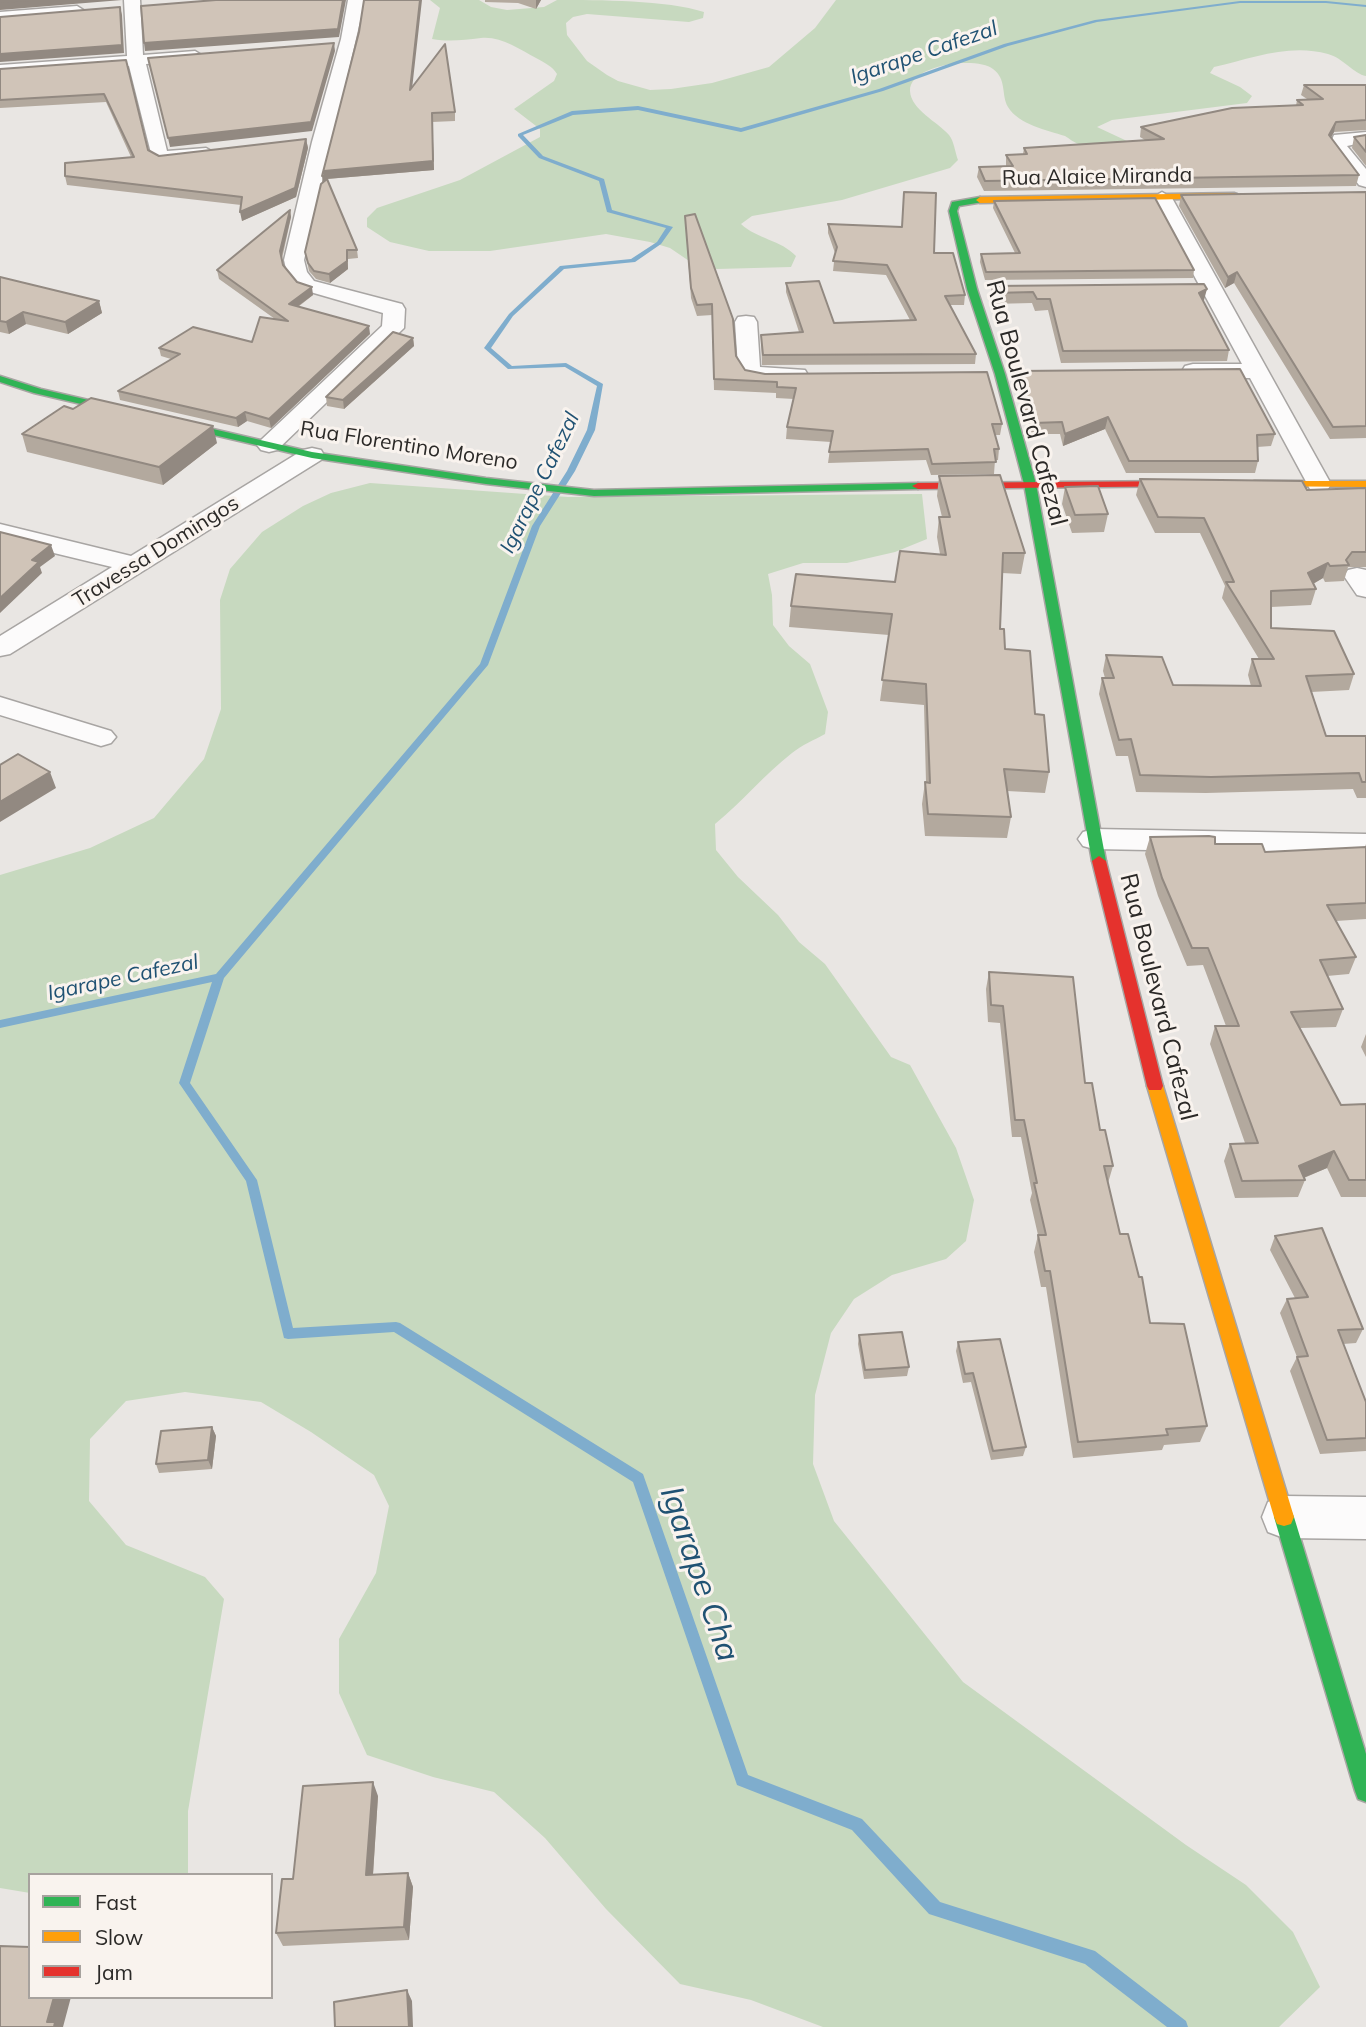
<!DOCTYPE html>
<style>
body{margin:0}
#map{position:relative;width:1366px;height:2027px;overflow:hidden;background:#e9e6e3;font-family:Mulish,sans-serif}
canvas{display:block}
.legend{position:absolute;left:28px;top:1873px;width:245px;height:126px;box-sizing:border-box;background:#f9f3ee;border:2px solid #a7a29e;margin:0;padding:9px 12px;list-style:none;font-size:21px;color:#2b2927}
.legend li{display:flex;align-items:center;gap:14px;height:35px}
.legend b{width:35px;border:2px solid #a7a29e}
</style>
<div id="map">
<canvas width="1366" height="2027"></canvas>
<ul class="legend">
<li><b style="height:9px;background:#30b455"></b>Fast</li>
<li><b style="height:9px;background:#ff9f0a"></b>Slow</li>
<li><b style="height:9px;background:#e5322d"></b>Jam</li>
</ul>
</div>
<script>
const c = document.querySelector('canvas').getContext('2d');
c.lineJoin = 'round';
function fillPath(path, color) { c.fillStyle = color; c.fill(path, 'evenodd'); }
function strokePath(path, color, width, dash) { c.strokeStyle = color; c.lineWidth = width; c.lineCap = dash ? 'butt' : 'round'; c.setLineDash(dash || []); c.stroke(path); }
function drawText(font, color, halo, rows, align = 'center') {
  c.font = font + ' Mulish,sans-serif'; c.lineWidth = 6; c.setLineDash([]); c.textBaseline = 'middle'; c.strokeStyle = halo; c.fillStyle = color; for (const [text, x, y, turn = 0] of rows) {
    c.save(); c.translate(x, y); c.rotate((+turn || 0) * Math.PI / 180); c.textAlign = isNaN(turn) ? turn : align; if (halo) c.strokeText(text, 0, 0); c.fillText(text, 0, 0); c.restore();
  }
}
fillPath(new Path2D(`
 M430,0H479L491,7L507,10L544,7L557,0C599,0 667,0 704,12L703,18L689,22L587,14L573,17L566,23L567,35L587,61L607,75L618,81L650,90L671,89L712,83L769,67L815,28L836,0H1366V76C1354,74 1343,58 1328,54C1290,43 1252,58 1214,67L1210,73L1240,87L1252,96L1247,103L1112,120L1097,127L1127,141C1113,142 1092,148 1079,144C1074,143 1069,138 1065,136C1047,130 1019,125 1008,107C1001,95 1007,79 993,69C976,56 909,65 910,91C911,110 938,122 949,135C954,141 955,152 958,160L950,168L842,200L752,216L741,224C757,239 781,240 796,256L791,267L717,269L695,265L670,248L650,242L606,234L490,251H429L390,242L367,227V218L377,208L460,180L540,137V129L514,109L554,81L557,74C552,66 545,63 536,58C519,49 501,36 481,38C463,40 450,42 432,39L440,8Z
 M370,483L568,497L922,494L927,539L895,552L847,563H803L768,574L772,595L773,625L789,646L810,664L828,712L825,734C814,740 802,745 792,753C764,775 742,802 715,824L716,850L738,877L778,915L799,942L825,964L891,1057L910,1065L956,1148L974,1200L966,1241L946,1259L892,1275L854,1299L831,1333L815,1395L813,1464L834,1521L963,1682L1186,1845L1246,1885L1293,1932L1320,1987L1279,2027H823L751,2000L680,1984L606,1909L545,1838L494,1792L433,1777L367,1755L339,1693V1639L376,1573L389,1506L374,1475L311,1432L261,1402L185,1392L126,1401L90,1439L89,1501L126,1545L205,1577L224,1599L188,1811V1875H30V1893L0,1888V875L90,848L154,818L204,759L221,709L220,600L230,569L262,532L303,506L331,493Z`), '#c7d9bf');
fillPath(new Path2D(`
 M1240,1H1326L1366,5V7L1326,3H1240L1097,22L1008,46L883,91L741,132L638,110L573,115L523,135L543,156L604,179L612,210L673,227L661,244L635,262L564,269L513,316L491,348L512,366L566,363L603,384L595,430L575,471L540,526L488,665L224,978L190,1083L257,1180L293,1328L396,1322L400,1323L643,1474L748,1775L862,1819L940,1902L1095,1951L1186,2021L1188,2027H1167L1085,1964L929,1914L852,1830L737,1785L633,1482L394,1332L288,1339L284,1338L246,1181L179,1083L212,982L0,1028V1020L216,974L480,664L532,526L567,471L587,430L597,386L565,367L508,369L484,348L509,314L560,266L631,259L657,242L666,228L607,212L599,181L539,158L518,136V134L572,111L638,106L741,128L879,89L1004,44L1095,20Z`), '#7fadcd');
const street = new Path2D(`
 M124,0H140L143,55L195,51L203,56L195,61L146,64L167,151L206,148L215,153L212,157L164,164L152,157L129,66L0,75V65L127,56Z
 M348,0H364L362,13L304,260L307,272L314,281L402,304L405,309L404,328L277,450L269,452L261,450L257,445L261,440L382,326L383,313L300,289L287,273L284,260L312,142L341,39Z
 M77,6L85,11L82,14L0,22V12Z
 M1366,132V142L1347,146L1366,169V187L1359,185L1329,146L1334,135Z
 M1162,192L1172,198L1331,484L1328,489L1319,491L1310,489L1250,378H1193L1185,376L1182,371L1185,366L1193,364H1242L1152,198Z
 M746,316L754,317L757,322L760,367L805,370L808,375L805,380L797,382L745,378L738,367L735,322L738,317Z
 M312,448L321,450L324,455L321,460L10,654L0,656V636L112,567L0,540V524L131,556L303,450Z
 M1357,568L1366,570V597L1357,595L1344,576L1348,570Z
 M0,697L111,731L116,737L111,743L101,746L0,715Z
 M1094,829L1366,834V854L1094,849L1083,846L1078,839L1083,832Z
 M1284,1496L1366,1497V1539L1284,1538L1268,1532L1262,1517L1268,1502Z`);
const fast = new Path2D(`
 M980,197L984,200L983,202L959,206L957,211L977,289L1005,374L1036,484L1106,861L1099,866L1092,861L1024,484L995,374L967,289L949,211L952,202Z
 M0,376L41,389L312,452L486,478L594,490L918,483L924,486L918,489L594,496L486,484L312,458L34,393L0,382Z
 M1284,1508L1291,1510L1294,1517L1366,1754V1802L1358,1799L1355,1791L1274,1517L1277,1510Z`);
const slow = new Path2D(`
 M1234,193L1237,194V198L980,203L976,200L980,197Z
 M1254,481H1366V487L1250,486L1248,484Z
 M1155,1080L1161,1082L1163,1086L1294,1517L1291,1524L1284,1526L1277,1524L1274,1517L1147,1086L1149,1082Z`);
const jam = new Path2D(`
 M1190,481L1196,484L1194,486L918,489L912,486L918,483Z
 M1099,856L1106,861L1163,1086L1161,1090H1149L1147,1086L1092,861Z`);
strokePath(street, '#a8a5a3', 3);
strokePath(fast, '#a8a5a3', 3);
strokePath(slow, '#a8a5a3', 3);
strokePath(jam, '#a8a5a3', 3);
fillPath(street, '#fcfbfb');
fillPath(fast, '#30b455');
fillPath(slow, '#ff9f0a');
fillPath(jam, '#e5322d');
fillPath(new Path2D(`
 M485,0H541L536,9L518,3L485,2Z
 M359,32L412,87L455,112V121L432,122L434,170L327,179L357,250L358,258L348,259V269L330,283L316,279L309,271L305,252Z
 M126,60L148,150L159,156L306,139L308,148L296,197L242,221L241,205L67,185L65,176L131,157L106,102L0,108V69Z
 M1304,85H1366V130L1334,132L1331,137L1359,175L1356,186L984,191L977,177L979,167L1006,166V155L1023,154L1024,148L1145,140L1140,137L1141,127L1296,106L1297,100L1307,99L1301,95Z
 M1366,135V166L1352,148L1354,137Z
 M1366,192V438L1330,439L1234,283L1225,288L1179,206L1181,195Z
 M994,201L1194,270L1193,278L985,280L980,262L981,254L1015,253L993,208Z
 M290,210L291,217L282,259L283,265L297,282L313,295L298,307L370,334L271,428L247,421L238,427L120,400L118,391L171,359L161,356L159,348L252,342L275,319L219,279L217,270Z
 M685,216L736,356L745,370L1002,424L1000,435H995L999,449L998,460H995L994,474L931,475L926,460L828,463L831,442L786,439L787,427L794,399L776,398V393L714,390L712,315L697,316L691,298Z
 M828,224L934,253L965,295L964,305H950L976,354L975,364L762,365L761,335L799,332L786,292V283L834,323L910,320L886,275L833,271L835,253L828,233Z
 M0,277L99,301L102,313L68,334L26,324L9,334L0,332Z
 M992,286L1204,300L1203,301L1229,350L1227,361L1061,363L1048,310L1035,311L1032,303L992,304L990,297Z
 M413,338L414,346L344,409L327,406L326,397Z
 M1018,371L1275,434L1271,446L1257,447L1258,461L1255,473H1126L1105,429L1063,446L1060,434H1032L1016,383Z
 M22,434L217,443L163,485L27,452Z
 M939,476L1025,553L1021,574L1002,573L1000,629L1005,649L1035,714L1049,772L1045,793L1007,791L1011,817L1007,838L925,836L922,804L925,782H926L924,705L880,701L889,635L789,627L791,606L895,582L940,554L937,537L939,517H942L937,496Z
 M1140,479L1307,490L1366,488V567H1348L1344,581L1325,582L1323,578L1313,584L1316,589L1311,605L1271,607V628L1354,674L1349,690L1311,692L1326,736H1366V798H1357L1353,789L1206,793L1136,792L1128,756H1116L1099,694L1102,678H1105L1103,671L1106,655L1173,685L1251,686L1248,675L1252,659H1259L1222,598L1225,586L1200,533H1155L1136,495Z
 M1065,487L1108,514L1104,532L1072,533L1062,504Z
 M1150,837L1265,852L1365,847L1366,844V919L1336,921L1356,957L1349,974L1327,976L1343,1009L1336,1027L1300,1028L1341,1105L1366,1104V1197H1341L1327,1168L1304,1178L1305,1180L1298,1197L1235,1198L1224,1161L1230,1144L1245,1143L1210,1044L1215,1026H1226L1203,965L1187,966L1158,896L1145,854Z
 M989,972L1085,1083L1100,1130L1113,1166L1108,1183L1120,1234L1150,1323L1207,1426L1200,1442L1164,1445L1162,1450L1073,1458L1046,1287H1041L1034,1252L1038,1235L1030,1200L1032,1193L1021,1137H1012L1000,1023L988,1022L986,989Z
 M1366,1034V1057L1361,1047Z
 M1275,1236L1363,1329L1356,1343L1343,1344L1366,1402V1451L1320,1454L1290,1371L1297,1357L1280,1313L1287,1299L1295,1298L1270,1250Z
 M859,1335L909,1367L907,1376L864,1379L858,1344Z
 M958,1342L1026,1447L1023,1456L991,1460L971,1382L963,1383L956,1351Z
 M212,1427L216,1436L212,1469L159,1473L156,1464Z
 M378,1796L373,1875L408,1873L413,1887L409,1940L283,1946L276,1933Z`), '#b3a99e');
fillPath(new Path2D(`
 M29,0H122L0,10V2Z
 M343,0H346L339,37L145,51L144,43Z
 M420,0H422L411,98L410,90Z
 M536,0H541L536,9Z
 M120,7L122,15L124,53L0,62V54Z
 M334,43L335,51L312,131L170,147L168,138Z
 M432,113L434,170L326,179L323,185L322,176L324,171Z
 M1336,122L1334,132L1327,145L1329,135Z
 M306,139L308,148L296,197L242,221L240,212Z
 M290,210L291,217L281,259L280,251Z
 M347,250L348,269L330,283L329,274Z
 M1237,272L1234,283L1225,288L1228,277Z
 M312,287L313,295L290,312L289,304Z
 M1207,289L1204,300L1197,305L1199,293Z
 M99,301L102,313L68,334L65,322Z
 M23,312L26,324L9,334L6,322Z
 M369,326L370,334L271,428L269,419Z
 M413,338L414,346L344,409L343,400Z
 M245,412L247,421L238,427L236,418Z
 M1108,417L1105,429L1063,446L1065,434Z
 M213,426L217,443L163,485L159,467Z
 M51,545L55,556L40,567L42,573L0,613V598L32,560Z
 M1328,563L1323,578L1304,589L1308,573Z
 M50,772L56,788L0,822V802Z
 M1334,1151L1327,1168L1298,1180L1299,1166Z
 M212,1427L216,1436L212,1469L208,1460Z
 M373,1782L378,1796L372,1889L366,1875Z
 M408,1873L413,1887L409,1940L404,1927Z
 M407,1990L412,2001L413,2027H409Z
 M54,1997H71L63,2027H52L47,2022Z`), '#928981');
const building = new Path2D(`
 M0,0H29L0,2Z
 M216,0H343L338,29L144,43L141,6Z
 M364,0H420L410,90L445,44L455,112L432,113L433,161L324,171L325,175L322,176L359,32Z
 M120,7L122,45L0,54V17Z
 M334,43L311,122L168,138L148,58Z
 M126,60L148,150L159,156L306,139L295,188L240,212L242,197L65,176V163L134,157L104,94L0,100V69Z
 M1304,85H1366V120L1336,122L1329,135L1359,175L985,181L979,167L1013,166L1006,155L1027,154L1024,148L1164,139L1141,127L1232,108L1303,105L1297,100L1323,99Z
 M1366,135V152L1354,137Z
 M327,179L357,250H347V261L329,274L314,271L308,263L305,252L321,184Z
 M904,192L936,193L934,253H953L965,295L945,296L976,354L763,355L761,335L803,332L786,283L819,281L834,323L916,320L887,265L833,261L837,247L828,224L902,227Z
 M1366,192V426L1333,427L1237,272L1228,277L1181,195Z
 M1155,198L1194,270L986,272L981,254L1020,253L994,201Z
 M290,210L280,251L283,265L297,282L312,287L289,304L369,326L269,419L245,412L236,418L118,391L180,354L159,348L193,327L252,342L260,317L288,321L217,270Z
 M695,214L733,319L736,356L745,370L765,374L987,372L1002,424H992L999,449H994L996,462L932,464L928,449L829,452L833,431L787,427L796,388L777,387V382L714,379L712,304L697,305L691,288L685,216Z
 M0,277L99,301L65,322L23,312L6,322L0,321Z
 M1204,284L1207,289L1199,293L1229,350L1063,351L1050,299H1037L1033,292L994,293L992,286Z
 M393,332L413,338L343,400L326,397Z
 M1240,369L1275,434L1257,435L1258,461H1129L1108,417L1065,434L1062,422L1034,423L1018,371Z
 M91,398L213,426L159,467L22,434L64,406L73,409Z
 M1000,475L1025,553H1003L1000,629H1004L1005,649L1030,651L1035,714L1044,715L1049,772L1004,769L1011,817L928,814L925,782L930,783L926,684L882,680L892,614L791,606L796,574L895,582L900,551L946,555L939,517H950L939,476Z
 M1140,479L1302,481L1307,490L1366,488V552H1352L1346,560L1349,565L1330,566L1328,563L1308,573L1316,589L1271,591V628L1334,631L1354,674L1306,676L1326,736H1366V782H1362L1359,773L1211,777L1140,775L1131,739L1119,740L1102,678H1114L1106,655L1162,657L1173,685L1261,686L1252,659H1274L1226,582H1234L1204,518L1158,517Z
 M1098,486L1108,514L1075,515L1065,487Z
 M0,532L51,545L32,560L39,562L0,598Z
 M18,754L50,772L0,802V765Z
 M1209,836L1215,837V844H1262L1265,852L1366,847V903L1327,905L1356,957L1320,960L1343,1009L1291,1012L1341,1105L1366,1104V1180H1349L1334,1151L1299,1166L1305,1180L1242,1181L1230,1144L1258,1143L1215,1026H1239L1208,948H1192L1162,878L1150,837Z
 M989,972L1073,977L1085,1083H1092L1100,1130H1105L1113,1166H1104L1120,1234H1128L1139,1277H1142L1150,1323L1184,1324L1207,1426L1166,1429L1168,1435L1078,1442L1050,1271H1045L1038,1235H1046L1034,1183H1037L1024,1120H1015L1003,1006L991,1005Z
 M1322,1228L1363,1329L1338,1330L1366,1402V1438L1327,1440L1297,1357L1308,1356L1287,1299L1308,1297L1275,1236Z
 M902,1332L909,1367L865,1370L859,1335Z
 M1000,1339L1026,1447L993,1451L973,1373L965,1374L958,1342Z
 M212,1427L208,1460L156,1464L161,1431Z
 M373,1782L366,1875L408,1873L404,1927L276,1933L282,1879H293L303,1786Z
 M0,1946L30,1947V1997H54L47,2022H55L54,2027H0Z
 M407,1990L409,2027H335L334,2002Z`);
fillPath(building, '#d0c4b8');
strokePath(building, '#928981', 2);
drawText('italic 21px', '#205273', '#f9f3ee', [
 ["Igarape Cafezal",924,53,-19],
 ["Igarape Cafezal",540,483,-64],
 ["Igarape Cafezal",123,978,-12]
]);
drawText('21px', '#2b2927', '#f9f3ee', [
 ["Rua Alaice Miranda",1097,177,-1],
 ["Rua Florentino Moreno",409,446,9],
 ["Travessa Domingos",156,552,-32]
]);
drawText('24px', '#2b2927', '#f9f3ee', [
 ["Rua Boulevard Cafezal",1026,403,75],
 ["Rua Boulevard Cafezal",1158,997,76]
]);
drawText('italic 32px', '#205273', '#f9f3ee', [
 ["Igarape Cha",699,1574,71]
]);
</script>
